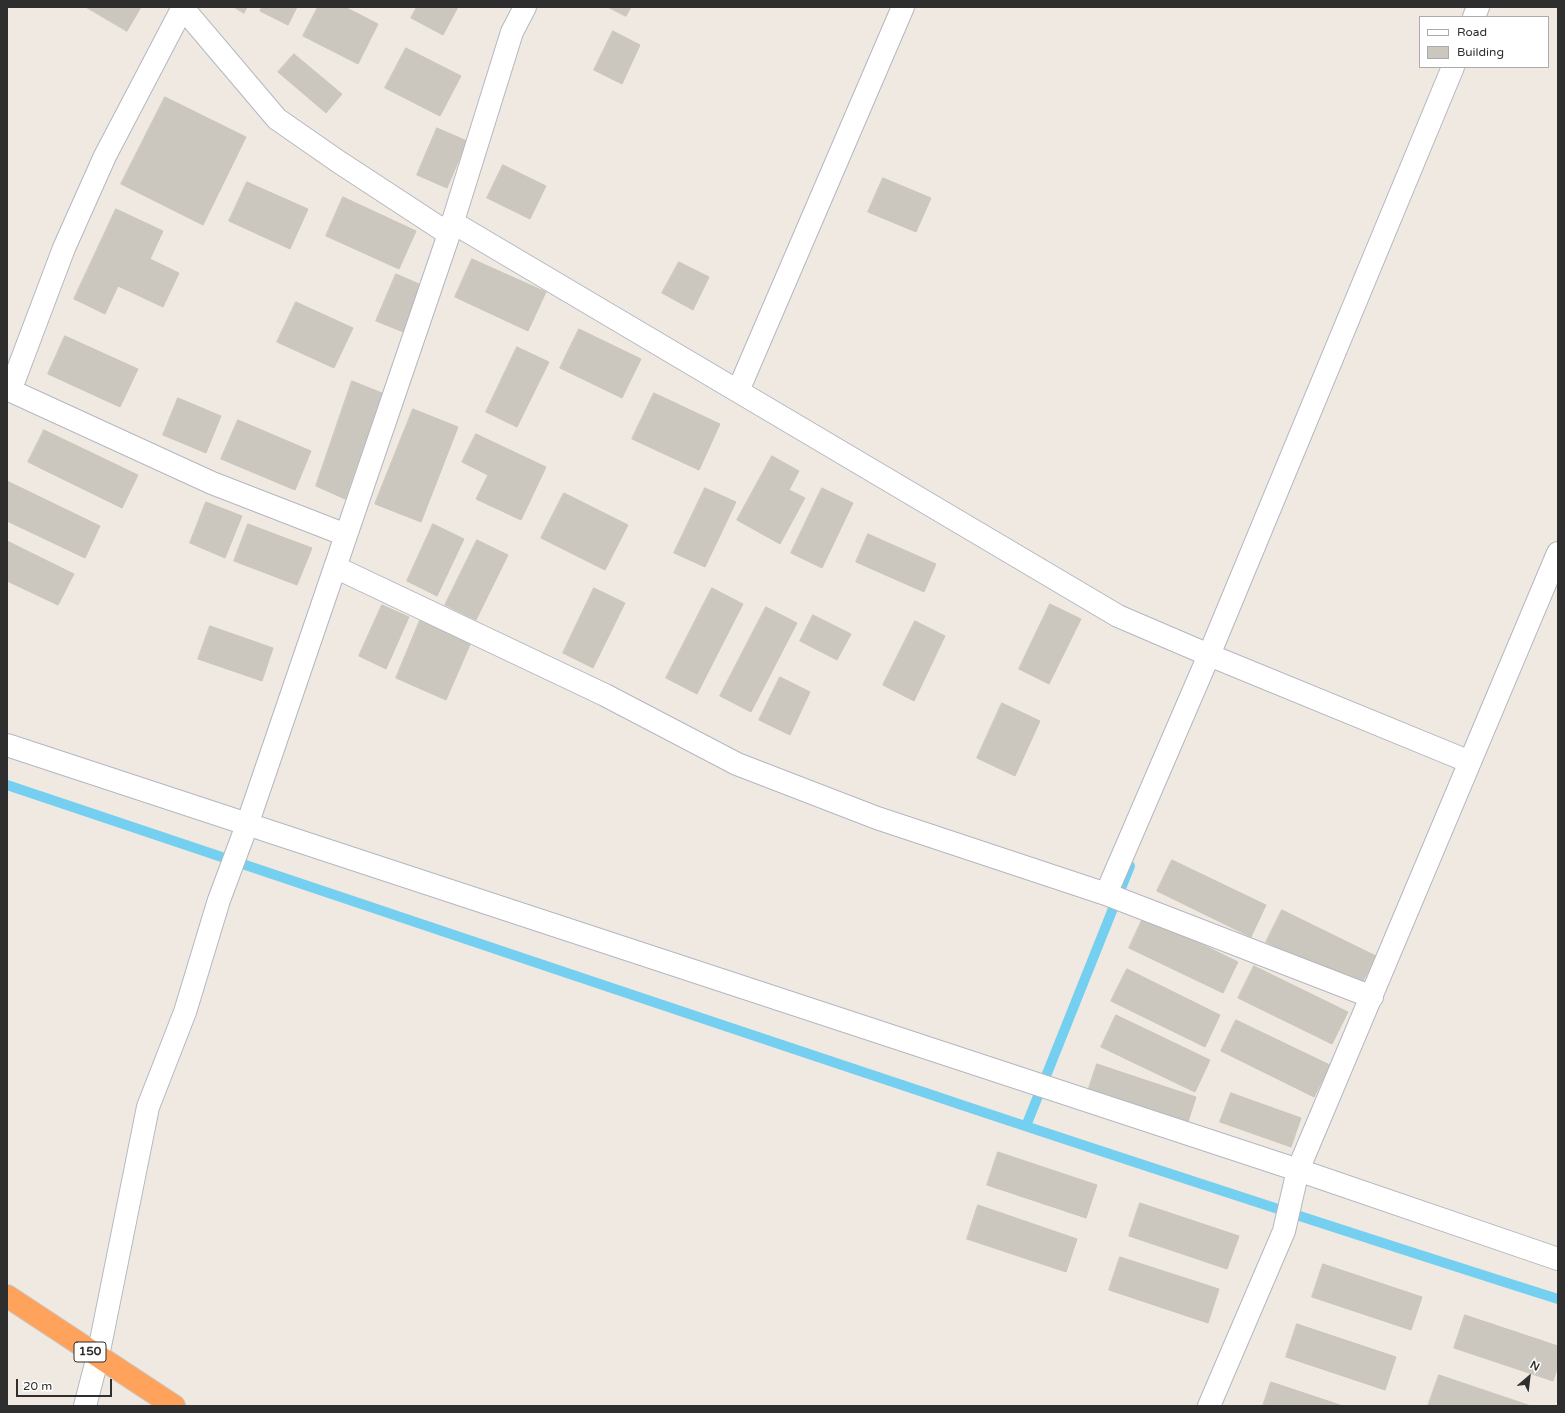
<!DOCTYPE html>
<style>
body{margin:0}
#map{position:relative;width:1565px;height:1413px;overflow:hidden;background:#efe9e1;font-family:"Varela Round",sans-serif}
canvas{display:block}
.frame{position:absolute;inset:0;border:8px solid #2e2e2e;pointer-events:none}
.legend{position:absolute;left:1419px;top:16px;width:130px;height:52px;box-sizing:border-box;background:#fff;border:1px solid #ababab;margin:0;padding:5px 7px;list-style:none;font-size:12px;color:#2e2e2e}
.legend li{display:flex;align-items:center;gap:8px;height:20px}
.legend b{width:20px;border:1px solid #ababab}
.north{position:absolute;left:1509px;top:1357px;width:40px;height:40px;-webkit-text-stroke:3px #fff;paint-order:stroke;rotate:28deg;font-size:11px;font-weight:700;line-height:16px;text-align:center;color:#2e2e2e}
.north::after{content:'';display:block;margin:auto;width:14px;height:18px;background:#2e2e2e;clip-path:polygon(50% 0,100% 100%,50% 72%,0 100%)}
.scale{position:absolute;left:16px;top:1379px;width:96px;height:18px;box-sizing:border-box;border:2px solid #2e2e2e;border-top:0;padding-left:5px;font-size:12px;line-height:14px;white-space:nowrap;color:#2e2e2e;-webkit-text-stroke:3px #fff;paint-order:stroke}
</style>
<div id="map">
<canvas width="1565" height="1413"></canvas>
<div class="frame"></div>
<ul class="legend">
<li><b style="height:5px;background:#fff"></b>Road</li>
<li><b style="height:11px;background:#cbc7bf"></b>Building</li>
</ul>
<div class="north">N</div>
<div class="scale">20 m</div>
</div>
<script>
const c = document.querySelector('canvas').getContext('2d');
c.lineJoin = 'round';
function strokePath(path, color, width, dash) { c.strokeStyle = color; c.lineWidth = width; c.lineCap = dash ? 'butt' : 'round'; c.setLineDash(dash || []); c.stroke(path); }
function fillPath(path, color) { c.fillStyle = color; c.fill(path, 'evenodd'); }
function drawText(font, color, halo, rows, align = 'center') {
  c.font = font + ' "Varela Round",sans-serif'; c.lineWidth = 3.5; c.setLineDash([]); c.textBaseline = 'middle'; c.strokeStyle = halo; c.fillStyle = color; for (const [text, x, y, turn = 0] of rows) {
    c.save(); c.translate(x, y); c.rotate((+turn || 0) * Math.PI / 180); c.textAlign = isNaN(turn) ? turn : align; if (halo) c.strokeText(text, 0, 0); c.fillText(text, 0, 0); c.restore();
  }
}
strokePath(new Path2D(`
 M7,785C524,958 1039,1134 1558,1299
 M1026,1126L1130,866`), '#75cff0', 10);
const building = new Path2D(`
 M86,7H141L127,31Z
 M234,7H247L244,13Z
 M262,7H297L288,25L260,11Z
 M318,7H345L378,24L358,64L303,36Z
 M417,7H458L443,35L411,18Z
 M608,7H631L626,16Z
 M613,31L640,45L622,84L594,70Z
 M406,48L461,76L440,116L385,88Z
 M294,54L342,94L326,113L278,72Z
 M165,97L246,137L203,225L121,184Z
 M437,128L467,141L447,188L417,175Z
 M503,165L546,186L530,219L487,198Z
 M883,178L931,198L916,232L868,212Z
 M247,182L308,209L290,249L229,221Z
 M343,197L416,231L399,269L326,236Z
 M116,209L163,231L150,259L179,273L163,307L118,286L105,314L74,299Z
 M472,259L546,292L528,331L455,297Z
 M679,262L709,277L693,310L662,293Z
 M396,274L426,287L406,333L376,321Z
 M296,302L353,328L334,368L277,342Z
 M579,329L641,359L622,398L560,368Z
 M65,336L138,369L120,407L48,374Z
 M517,347L549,362L517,427L486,412Z
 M352,381L382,393L345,499L316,486Z
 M654,393L720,424L699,470L632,439Z
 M178,398L221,416L206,453L163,435Z
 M413,409L458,427L421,522L375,504Z
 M238,420L311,451L295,490L221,459Z
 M44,430L138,475L122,508L28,462Z
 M476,434L546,467L521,520L476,499L488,475L462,462Z
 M772,456L799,471L789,490L805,498L780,544L737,520Z
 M7,481L100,526L85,558L7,521Z
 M705,488L736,502L705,567L674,553Z
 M822,488L853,503L822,568L791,553Z
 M564,493L628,525L605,570L541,538Z
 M206,502L242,516L225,558L190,543Z
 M248,524L312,548L297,585L234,561Z
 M433,524L464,539L437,596L407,581Z
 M868,534L936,564L924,592L856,562Z
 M477,540L508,555L476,620L445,605Z
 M7,541L74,574L58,605L7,581Z
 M594,588L625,603L593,668L563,653Z
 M712,588L743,604L697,694L666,678Z
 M1050,604L1081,619L1049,684L1019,669Z
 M382,605L409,617L386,669L359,656Z
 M766,607L797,623L751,712L720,696Z
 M813,615L851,634L837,660L800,641Z
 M421,618L472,640L446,700L396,678Z
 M915,621L945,636L914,701L883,685Z
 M210,626L273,648L262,681L198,659Z
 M780,677L810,692L790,735L759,720Z
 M1002,703L1040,721L1015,776L977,758Z
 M1172,860L1266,905L1251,937L1157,891Z
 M1282,910L1376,956L1360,987L1266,942Z
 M1144,916L1238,962L1223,993L1129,948Z
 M1254,966L1348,1012L1332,1044L1238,998Z
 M1127,969L1220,1015L1205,1047L1111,1001Z
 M1116,1015L1210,1060L1195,1092L1101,1047Z
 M1236,1020L1330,1065L1314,1097L1221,1051Z
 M1097,1064L1196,1097L1185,1131L1086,1097Z
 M1231,1093L1301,1118L1291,1147L1220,1122Z
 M998,1152L1097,1185L1086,1218L987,1185Z
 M1140,1203L1239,1236L1227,1269L1129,1236Z
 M978,1205L1077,1239L1066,1272L967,1239Z
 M1120,1257L1219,1289L1208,1323L1109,1290Z
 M1323,1264L1422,1297L1411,1330L1312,1297Z
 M1465,1315L1558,1346V1366L1553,1381L1454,1348Z
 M1297,1324L1396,1357L1385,1390L1286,1357Z
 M1439,1375L1531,1406H1428Z
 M1271,1382L1343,1406H1263Z`);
fillPath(building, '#cbc7bf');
strokePath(building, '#cbc5ba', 1);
const street = new Path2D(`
 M182,7L277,119L339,162L449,234
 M1474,17L1478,7
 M452,222L1118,616L1209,655L1470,762
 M7,389L212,483L346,535
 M10,391L64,248L105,156L183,7
 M738,391L903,7
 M335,567L605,695L737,764L877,818L1106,894L1372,997
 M7,745L1298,1170L1558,1259
 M1106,894L1209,655L1453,67
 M85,1406L98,1356L148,1107L185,1012L219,900L247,825L449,234L512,32L525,7
 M1209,1406L1284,1231L1298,1170L1558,553`);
const highway = new Path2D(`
 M7,1296L174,1406`);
strokePath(street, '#b4b7c1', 24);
strokePath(highway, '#c9c9c9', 24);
strokePath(street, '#fff', 22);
strokePath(highway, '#ffa35c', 22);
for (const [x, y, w] of [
 [90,1352,32]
]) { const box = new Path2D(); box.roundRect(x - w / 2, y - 10, w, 20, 3); c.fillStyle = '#fff'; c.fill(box); strokePath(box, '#2e2e2e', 1); }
drawText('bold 12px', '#2e2e2e', null, [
 ["150",90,1352]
]);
</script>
